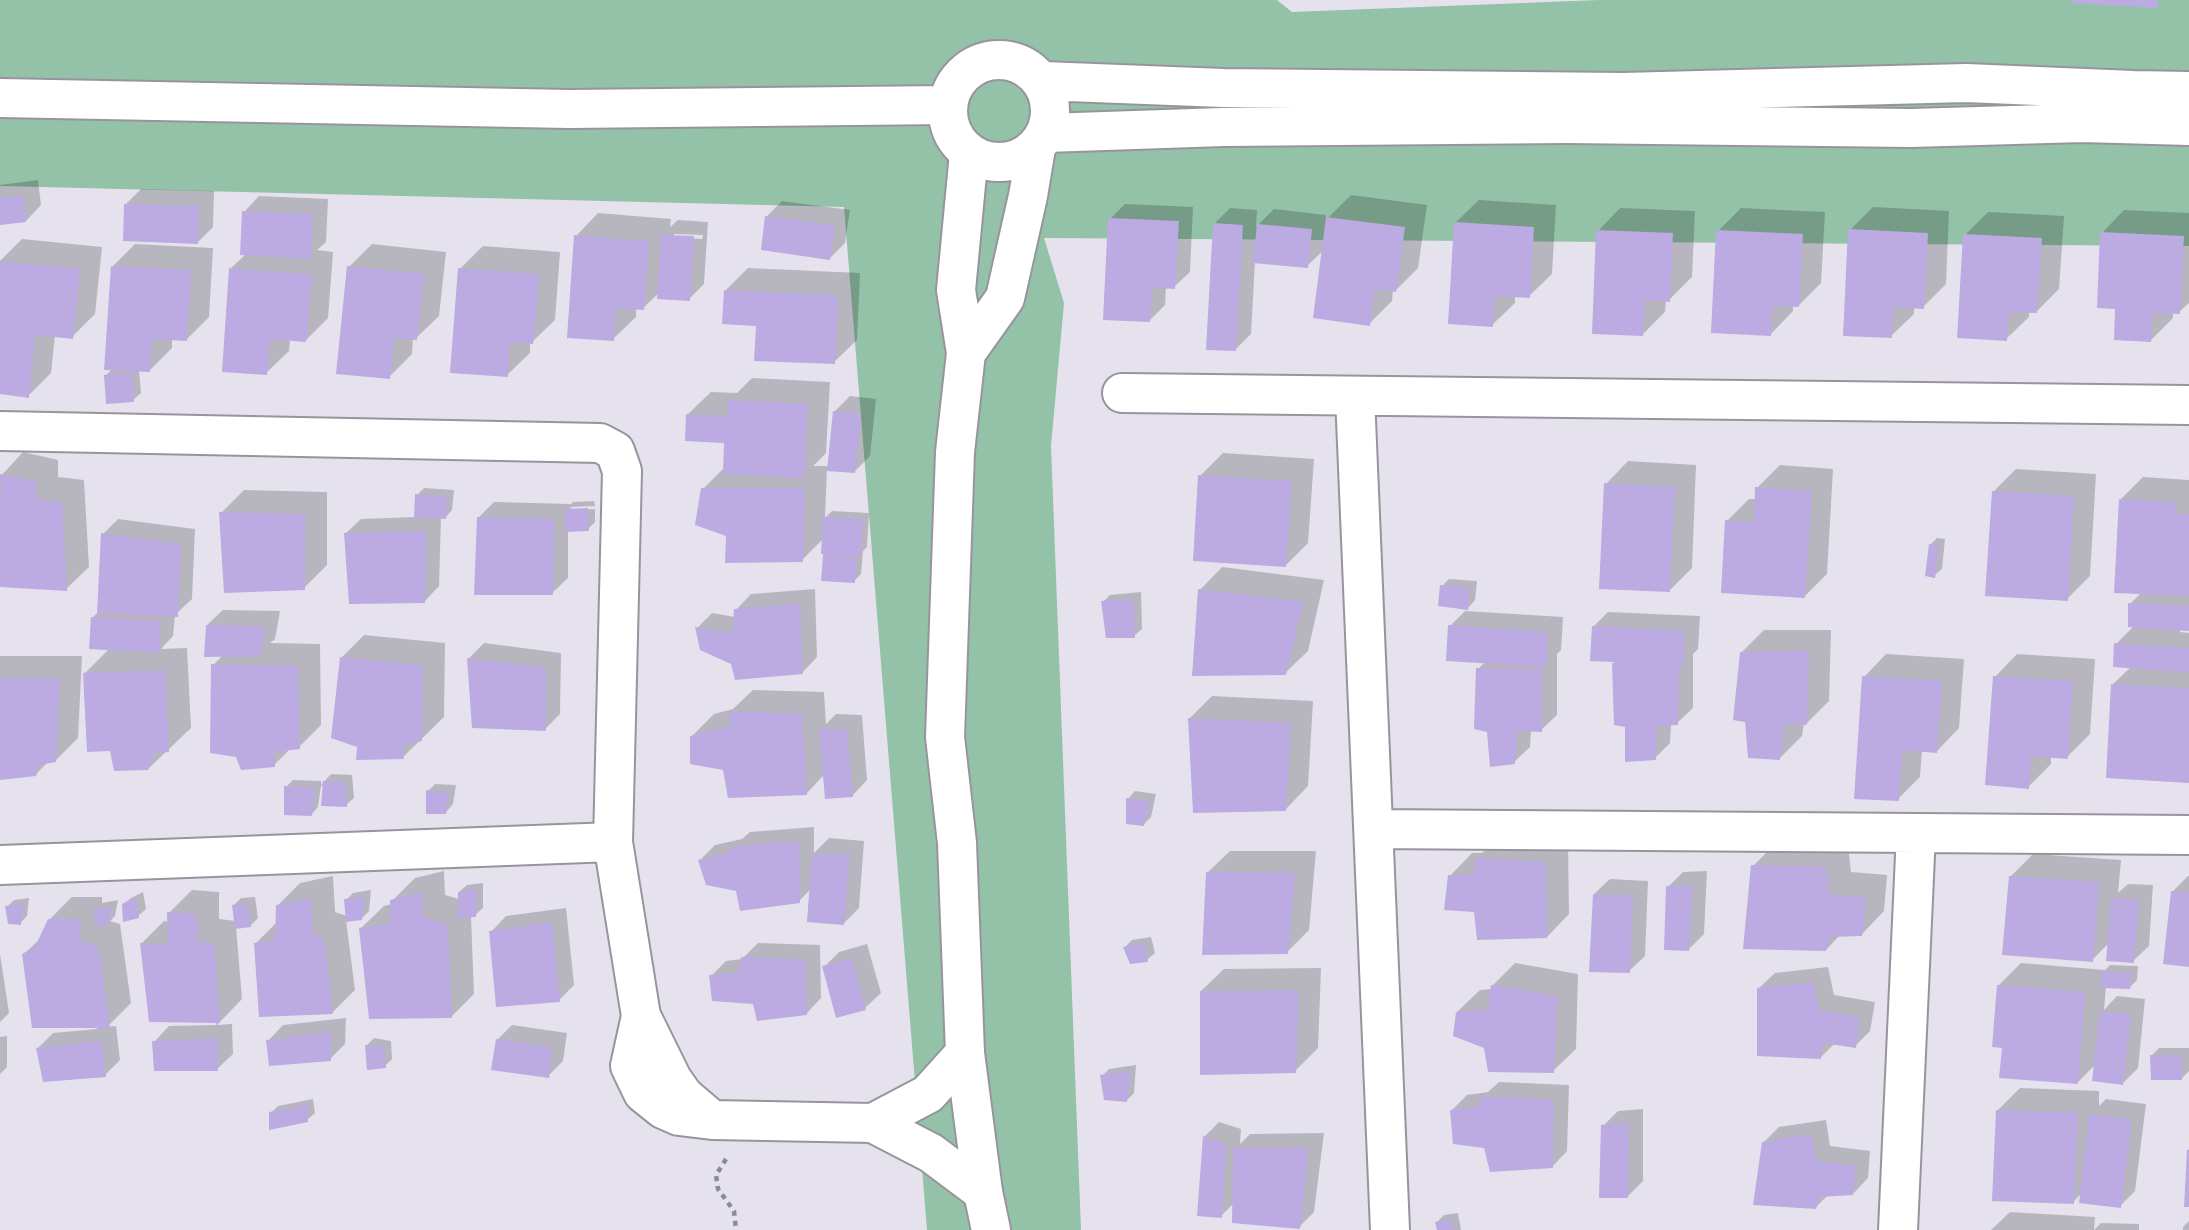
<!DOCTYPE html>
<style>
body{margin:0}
canvas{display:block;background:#e5e2ed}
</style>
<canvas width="2189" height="1230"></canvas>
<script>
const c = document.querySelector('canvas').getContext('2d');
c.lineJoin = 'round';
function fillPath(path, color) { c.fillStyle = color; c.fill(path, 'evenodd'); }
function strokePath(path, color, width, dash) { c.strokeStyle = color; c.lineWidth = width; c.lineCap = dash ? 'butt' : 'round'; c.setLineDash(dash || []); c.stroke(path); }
fillPath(new Path2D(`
 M0,0H1277L1292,12L1599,0H2189V246L1044,238L1064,303L1051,446L1081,1230H927L844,207L0,186Z`), '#94c2a8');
fillPath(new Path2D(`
 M38,180L41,205L26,221L0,224V185Z
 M141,189L214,191L213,227L198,242L126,204Z
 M1351,195L1427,205L1418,268L1396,290H1393L1392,301L1369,324L1324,250L1307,266L1255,261L1251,334L1235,350L1215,223L1230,208L1257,210L1256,227L1274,209L1326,215V220Z
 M259,196L328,199L326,242L317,250L333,252L328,318L306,340L290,339L289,351L266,373L231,268L246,254L244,212Z
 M1479,200L1556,205L1552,274L1529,296L1515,295V303L1492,325L1456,222Z
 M782,201L850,210L845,243L830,258L767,216Z
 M1125,204L1193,207L1190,272L1174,287H1166L1165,305L1150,320L1110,219Z
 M1873,207L1949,211L1946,284L1923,307L1914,306V314L1891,336L1850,230Z
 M1620,208L1695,211L1692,277L1669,300H1666L1665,312L1643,334L1598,231Z
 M1741,208L1825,212L1821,283L1799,305H1793V311L1771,334L1718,231Z
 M2124,210L2189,213V303L2179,312H2173V318L2150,341L2117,307L2102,233Z
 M1988,212L2064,216L2059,289L2037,311H2029V317L2006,339L1965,235Z
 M598,213L671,219L670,227L678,220L708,222L704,284L689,299L660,292L643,308H636V317L613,339L576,236ZM674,234L703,235L702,239L674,237Z
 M22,239L102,247L95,314L72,337L55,335L51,373L28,396L0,393V261Z
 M135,244L213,248L209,317L187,339L172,338V348L149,371L139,370L141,393L133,400L106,375L113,368V266Z
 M372,244L446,252L439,316L416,338H413L412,354L389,377L349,267Z
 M483,246L560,252L555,320L532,342H530V353L507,375L460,269Z
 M748,268L860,273L857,340L834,362L758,324L726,290Z
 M752,378L830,382L826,453L813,466H829L834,412L850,396L876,399L870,456L855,471L827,469L825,518L832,511L869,513L867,547L863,551L861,574L854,581L823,579L824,538L802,560L728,535L703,489L725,467L726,441L688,414L711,392L737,393Z
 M23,452L58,460V477L84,480L89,567L66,589L0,585V477Z
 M1223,453L1314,459L1308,543L1286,565L1200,476Z
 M1628,461L1696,465L1692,568L1669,591L1606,484Z
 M1780,465L1833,469L1827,574L1805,596L1727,521L1749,499H1757V488Z
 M2016,469L2096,474L2090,576L2067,599L1993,492Z
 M2143,477L2189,480V629H2180V632L2189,633V781L2113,684L2131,667L2116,644L2134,626L2130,604L2142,592L2120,500Z
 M424,488L454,490L452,510L445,518L441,517L439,586L424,602L345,534L361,519L416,517L417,495Z
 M244,490L327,492V565L304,588L221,513Z
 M594,501L595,506L571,507V510L595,509V522L588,529L568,530V578L552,593L479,517L494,502L571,504L573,502Z
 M118,519L195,529L192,599L175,615L173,636L161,649L187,648L191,728L148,769L111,749L85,673L110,648L93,617L99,611L103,534Z
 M1937,538L1945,539L1942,569L1934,576L1930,545Z
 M1222,567L1324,580L1308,651L1285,673L1200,590Z
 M1449,579L1477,581L1475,600L1468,608L1442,586Z
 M815,589L817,657L802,673L732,663L697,628L712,613L735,617L736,610L751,594Z
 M1141,592L1142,629L1134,636L1103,602L1110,595Z
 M223,610L280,611L275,639L270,643L320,644L321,725L299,747L291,748L274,765L213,665L223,655L207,625Z
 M1465,611L1563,617L1561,650L1557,654V715L1541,730L1531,729L1530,747L1514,762L1489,731L1478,669L1486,661L1450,626Z
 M1608,612L1700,616L1698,649L1693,654V708L1677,723L1671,724L1670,743L1655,758L1627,726L1616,724L1614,660L1593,627Z
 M1764,630H1831L1829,701L1807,723H1804L1802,736L1779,759L1747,721L1741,653Z
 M364,635L445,643L444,717L403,757L359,746L342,657Z
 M484,643L561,653L560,714L545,729L469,658Z
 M1886,654L1964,659L1959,728L1937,751L1922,750L1920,777L1898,799L1864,677Z
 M2017,654L2095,659L2090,734L2067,757L2051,756V764L2028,787L1995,677Z
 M0,656H82L78,738L55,761L48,762L35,775L0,778Z
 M753,690L824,692L826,724L836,714L862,715L867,780L852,796L824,775L806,794L691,737L714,714L733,709Z
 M1212,696L1313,701L1308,786L1286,809L1190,718Z
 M331,774L352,775L354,798L346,805L324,786H321L318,807L311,815L286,787L293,780L321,781V785Z
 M435,784L456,785L453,804L446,812L428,791Z
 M1135,791L1156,794L1151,817L1144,824L1128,799Z
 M814,827V853L829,838L864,841L859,908L843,924L811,889L799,901L700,860L715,845L742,839L750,832Z
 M1500,836L1568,840L1569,914L1547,937L1476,910L1450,876L1472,853H1482Z
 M1776,843L1848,845L1851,872L1887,875L1884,911L1862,934H1841L1826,950L1753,866Z
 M1230,851H1316L1309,930L1287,952L1207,873Z
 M2033,854L2121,860L2118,893L2128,884L2153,885L2149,946L2133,961L2109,943L2092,960L2010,877Z
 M444,871L445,895L459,899V892L467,885L483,883V908L475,915L471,916L474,994L452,1016L361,928L384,906L392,904V901L415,878Z
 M1707,871L1704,934L1688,950L1668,887L1683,872Z
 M333,876L335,912L347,916L346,900L353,893L371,890L369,911L362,918L346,920L355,990L332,1013L256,943L277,922L278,905L300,883Z
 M2188,876H2189V965L2173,891Z
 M1610,879L1648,881L1645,956L1629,971L1594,894Z
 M192,890L219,892V919L236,921L234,905L241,898L255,897L258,918L251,925L236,927L242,999L217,1025L232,1024L233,1054L217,1069L154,1042L169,1026L216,1025V1022L141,944L164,921L169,922V913Z
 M143,892L146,909L138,916L123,905L131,898Z
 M72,897H102V903L118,900L115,916L110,921L120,924L131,1003L107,1027L116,1026L120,1060L105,1075L38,1048L53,1033L97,1029L96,1026L24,954L42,937L49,920Z
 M29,898L27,916L20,923L7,907L14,900Z
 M566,908L574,985L559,1000L491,932L506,916Z
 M1151,937L1155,953L1147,960L1125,947L1132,940Z
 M758,943L820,945L821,998L806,1014L755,1003L711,976L726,961L742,959Z
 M867,944L881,993L865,1008L824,967L839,952Z
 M0,954L9,1013L0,1022Z
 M1515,963L1578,974L1576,1049L1553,1071L1485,1047L1457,1012L1480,990L1492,989V986Z
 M2021,963L2105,970L2110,965L2138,966L2137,980L2130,987L2106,986L2104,1010L2117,996L2145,999L2138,1068L2123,1083L2096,1064L2078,1082L2004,1046L1998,986Z
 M1828,967L1834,995L1875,1002L1870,1031L1855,1046L1835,1043L1821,1057L1759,988L1775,973Z
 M1321,968L1318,1048L1295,1071L1201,991L1224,969Z
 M346,1018L345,1044L330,1059L268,1041L283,1025Z
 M512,1025L567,1033L563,1061L548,1076L497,1040Z
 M7,1036V1067L0,1074V1037Z
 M374,1038L391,1041L392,1059L385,1066L366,1046Z
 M2159,1048H2189V1071L2181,1079L2152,1055Z
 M1136,1065L1134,1093L1127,1100L1102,1076L1109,1069Z
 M1499,1082L1569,1085L1567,1151L1552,1167L1486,1146L1452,1110L1467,1095L1488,1092Z
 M2020,1088L2099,1091V1106L2106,1099L2146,1104L2135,1191L2120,1206L2081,1194L2073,1202L1997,1111Z
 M313,1099L315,1113L307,1120L271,1113L278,1106Z
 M1643,1109V1181L1627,1197L1603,1126L1618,1111Z
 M1826,1120L1830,1146L1870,1151L1868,1178L1853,1194L1828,1195L1816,1207L1763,1143L1779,1127Z
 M1219,1122L1241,1129L1240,1144L1250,1134L1324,1133L1314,1212L1299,1227L1234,1203L1221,1216L1204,1137Z
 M2010,1212L2095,1217L2094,1230H1991Z
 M1458,1213L1461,1230H1439L1437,1222L1444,1215Z
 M2189,1221V1230H2183V1227Z
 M2101,1223L2139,1224V1230H2094Z`), '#0003');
fillPath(new Path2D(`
 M2071,0H2158L2157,8L2071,3Z
 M23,195L26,222L0,225V198Z
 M124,204L199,206L198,244L123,241Z
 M242,211L313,214L311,259L240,255Z
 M765,216L835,225L830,260L761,250Z
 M1326,217L1405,227L1396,292L1375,289L1370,326L1313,318Z
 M1108,218L1179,221L1175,289L1152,288L1150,322L1103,320Z
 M1454,222L1534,227L1530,298L1495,296L1493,327L1448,324Z
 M1213,223L1243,225L1236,351L1206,350Z
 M1257,224L1312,229L1308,268L1253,263Z
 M1848,229L1928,233L1924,309L1893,307L1892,338L1843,336Z
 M1596,230L1673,233L1670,302L1645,300L1643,336L1592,334Z
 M1716,230L1803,234L1799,307L1773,306L1771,336L1711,333Z
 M2100,232L2184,236L2180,314L2152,313L2151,342L2114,340L2115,309L2097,308Z
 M1963,234L2042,238L2037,313L2008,312L2007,341L1957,338Z
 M574,235L649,241L644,310L616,308L614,341L567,338Z
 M661,235L694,236L690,301L657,299Z
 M0,261L80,269L73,339L35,335L29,398L0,394Z
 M111,266L191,270L187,341L152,339L150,372L104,370Z
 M347,266L424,274L417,340L394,338L390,379L336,374Z
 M229,268L312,274L306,342L270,339L267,375L222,372Z
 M458,268L539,274L533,344L510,342L508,377L450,373Z
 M724,290L838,295L835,364L754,361L756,326L722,324Z
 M132,373L134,402L106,404L104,375Z
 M728,400L808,404L804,478L723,474L724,443L685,441L686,414L727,416Z
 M833,411L861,414L855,473L827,471Z
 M0,474L36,482V499L62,502L67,591L0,587V498H2Z
 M1198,475L1292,481L1286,567L1193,561Z
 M1604,483L1675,487L1670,592L1599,589Z
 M1755,487L1812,491L1805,598L1721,593L1725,520L1754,522Z
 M701,488H805L803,562L725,563L726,536L695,525Z
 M1992,491L2074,496L2068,601L1985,596Z
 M415,494L447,496L446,519L414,517Z
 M2119,499L2177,502L2176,514L2189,515V596L2114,593Z
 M588,508L589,531L565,532L564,509Z
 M219,512L305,514V590L224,593Z
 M477,517L554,519L553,595H474Z
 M823,517L863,519L861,556L821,554Z
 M426,531L425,603L349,604L344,533Z
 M101,533L181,544L178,617L97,613Z
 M1929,544L1939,546L1935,578L1925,576Z
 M823,555L856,557L855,583L821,581Z
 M1440,585L1470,588L1468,610L1438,606Z
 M1198,589L1303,602L1286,675L1192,676Z
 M1134,599L1135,638H1106L1101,601Z
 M800,603L803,674L735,680L731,664L700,650L695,627L732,634L734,609Z
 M2128,603L2189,606V631L2128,627Z
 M91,617L161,621L159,653L89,649Z
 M206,625L266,626L260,656L204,657Z
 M1448,625L1548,632L1546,667L1446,661Z
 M1592,626L1685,631L1683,666H1679L1678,725L1657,726L1656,760L1625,762V727L1614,725L1612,663H1637L1590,661Z
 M2114,643L2189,648V672L2113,667Z
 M1809,651L1807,725L1785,724L1780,760L1748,758L1745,722L1733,720L1740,652Z
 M340,657L423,665L422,741L403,745L404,759L356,760L357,747L331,738Z
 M467,658L546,668V731L472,728Z
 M211,664L298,666L300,749L274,752L275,767L241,770L236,757L210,753Z
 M1476,668L1542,669V732L1518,731L1515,764L1490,767L1487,732L1474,729Z
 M165,670L169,752L155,753L148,770L114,771L110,751L87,752L83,673Z
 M1862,676L1942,681L1937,753L1902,750L1899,801L1854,799Z
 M1993,676L2073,681L2068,759L2031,756L2029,789L1985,785Z
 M0,678H60L56,762L39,765L36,776L0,780Z
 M2111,684L2189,688V783L2106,778Z
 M729,711L802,714L807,795L728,798L723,770L690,764V736L731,726Z
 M1188,718L1291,723L1286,811L1193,813Z
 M819,729H847L853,797L825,799Z
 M323,781L346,782L347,807L321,806Z
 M284,786L315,788L312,816L284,815Z
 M426,790L449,792L446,814H426Z
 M1126,798L1150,801L1144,826L1126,824Z
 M799,841L800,903L740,911L736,891L706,885L698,860L728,853L733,846Z
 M812,853L850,855L844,925L807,922Z
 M1475,858L1546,862L1547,938L1477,940L1474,912L1444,910L1448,875H1474Z
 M1751,865L1826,867L1829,894L1866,897L1862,936L1830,937L1826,951L1743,949Z
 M1206,872L1295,873L1288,954L1202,955Z
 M2009,876L2099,882L2093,962L2002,955Z
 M1693,885L1689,951L1664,950L1666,886Z
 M477,889L476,917L458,918V892Z
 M2171,891L2189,893V967L2163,964Z
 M422,892L423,917L448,925L452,1018L369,1019L359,928L391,923L390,900Z
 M1593,894L1633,895L1630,973L1589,972Z
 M136,897L139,918L123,922L122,904Z
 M365,897L362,920L346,922L344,899Z
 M311,898L313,934L324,938L333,1014L259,1017L254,943L275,941L276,905Z
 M2111,898L2139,900L2134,963L2106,961Z
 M248,903L251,927L235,929L232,905Z
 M23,904L21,925L8,924L5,906Z
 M111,907L108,925L95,926L93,909Z
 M167,912L197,914V941L214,943L220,1023L149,1022L140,943L168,945Z
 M48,919H80L81,941L98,946L110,1028H32L22,954L35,947Z
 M552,922L560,1002L496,1007L489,931Z
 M1144,943L1148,962L1130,964L1123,947Z
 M741,957L805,959L807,1015L757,1021L753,1004L712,1001L709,975L739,972Z
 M852,958L866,1010L836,1018L822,966Z
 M2101,972H2131L2130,989L2100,988Z
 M1813,982L1819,1010L1860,1017L1856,1048L1823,1043L1821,1059L1757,1056V988Z
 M1491,985L1557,996L1554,1073L1488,1072L1484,1048L1453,1036L1456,1012L1488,1009Z
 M1997,985L2085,992L2078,1084L1999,1078L2002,1048L1992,1047Z
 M1299,990L1296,1073L1200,1075V991Z
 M2100,1011L2131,1014L2123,1085L2092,1081Z
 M331,1032V1061L269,1066L266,1040Z
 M218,1038V1071H154L152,1041Z
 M496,1039L553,1048L549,1078L491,1070Z
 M102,1041L106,1077L43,1082L36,1048Z
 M365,1045L384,1048L386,1068L367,1070Z
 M2150,1055H2182V1080H2151Z
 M1130,1071L1127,1102L1104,1100L1100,1075Z
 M1482,1096L1554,1100L1553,1168L1490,1172L1484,1148L1453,1144L1450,1110L1479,1106Z
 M307,1105L308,1122L269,1130V1112Z
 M1996,1110L2078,1113L2074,1204L1992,1201Z
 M2089,1114L2132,1119L2121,1208L2079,1203Z
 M1629,1123L1628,1198H1599L1601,1125Z
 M1811,1134L1816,1161L1856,1166L1853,1195L1820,1197L1816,1209L1753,1205L1762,1142Z
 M1203,1136L1226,1144L1222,1218L1197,1216Z
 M1233,1148H1309L1300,1229L1232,1223Z
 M2187,1150H2189V1207H2184Z
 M1451,1219L1453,1230H1437L1435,1222Z`), '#bcaae2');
const street = new Path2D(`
 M1122,393L2189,405
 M1355,396L1390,1230
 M0,431L600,443L615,451L622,471L613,842L641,1016L672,1079L684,1096L712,1120
 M1374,829L2189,835
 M0,865L613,842
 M641,1016L630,1066L643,1093L663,1109L679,1116L712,1120L873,1123L931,1153L983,1192
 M873,1123L928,1094L965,1053
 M1898,1230L1916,833`);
const secondary = new Path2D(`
 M948 111a51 51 0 1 1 102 0a51 51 0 1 1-102 0Z
 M1043,81L1223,88L1623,92L1966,83L2133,90L2189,91
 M0,98L569,109L947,105
 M1046,133L1223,127L1567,124L1911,128L2082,123L2189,126
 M969,153L956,290L966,353L955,452L945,737L957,843L965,1053L983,1192L991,1230
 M966,353L1005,298L1028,196L1036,148`);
strokePath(street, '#97949e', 42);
strokePath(secondary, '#97949e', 42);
strokePath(new Path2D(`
 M726,1159L716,1175L718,1189L734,1211L736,1230`), '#8c8a92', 4.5, [5, 5]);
strokePath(street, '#fff', 38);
strokePath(secondary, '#fff', 38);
</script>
